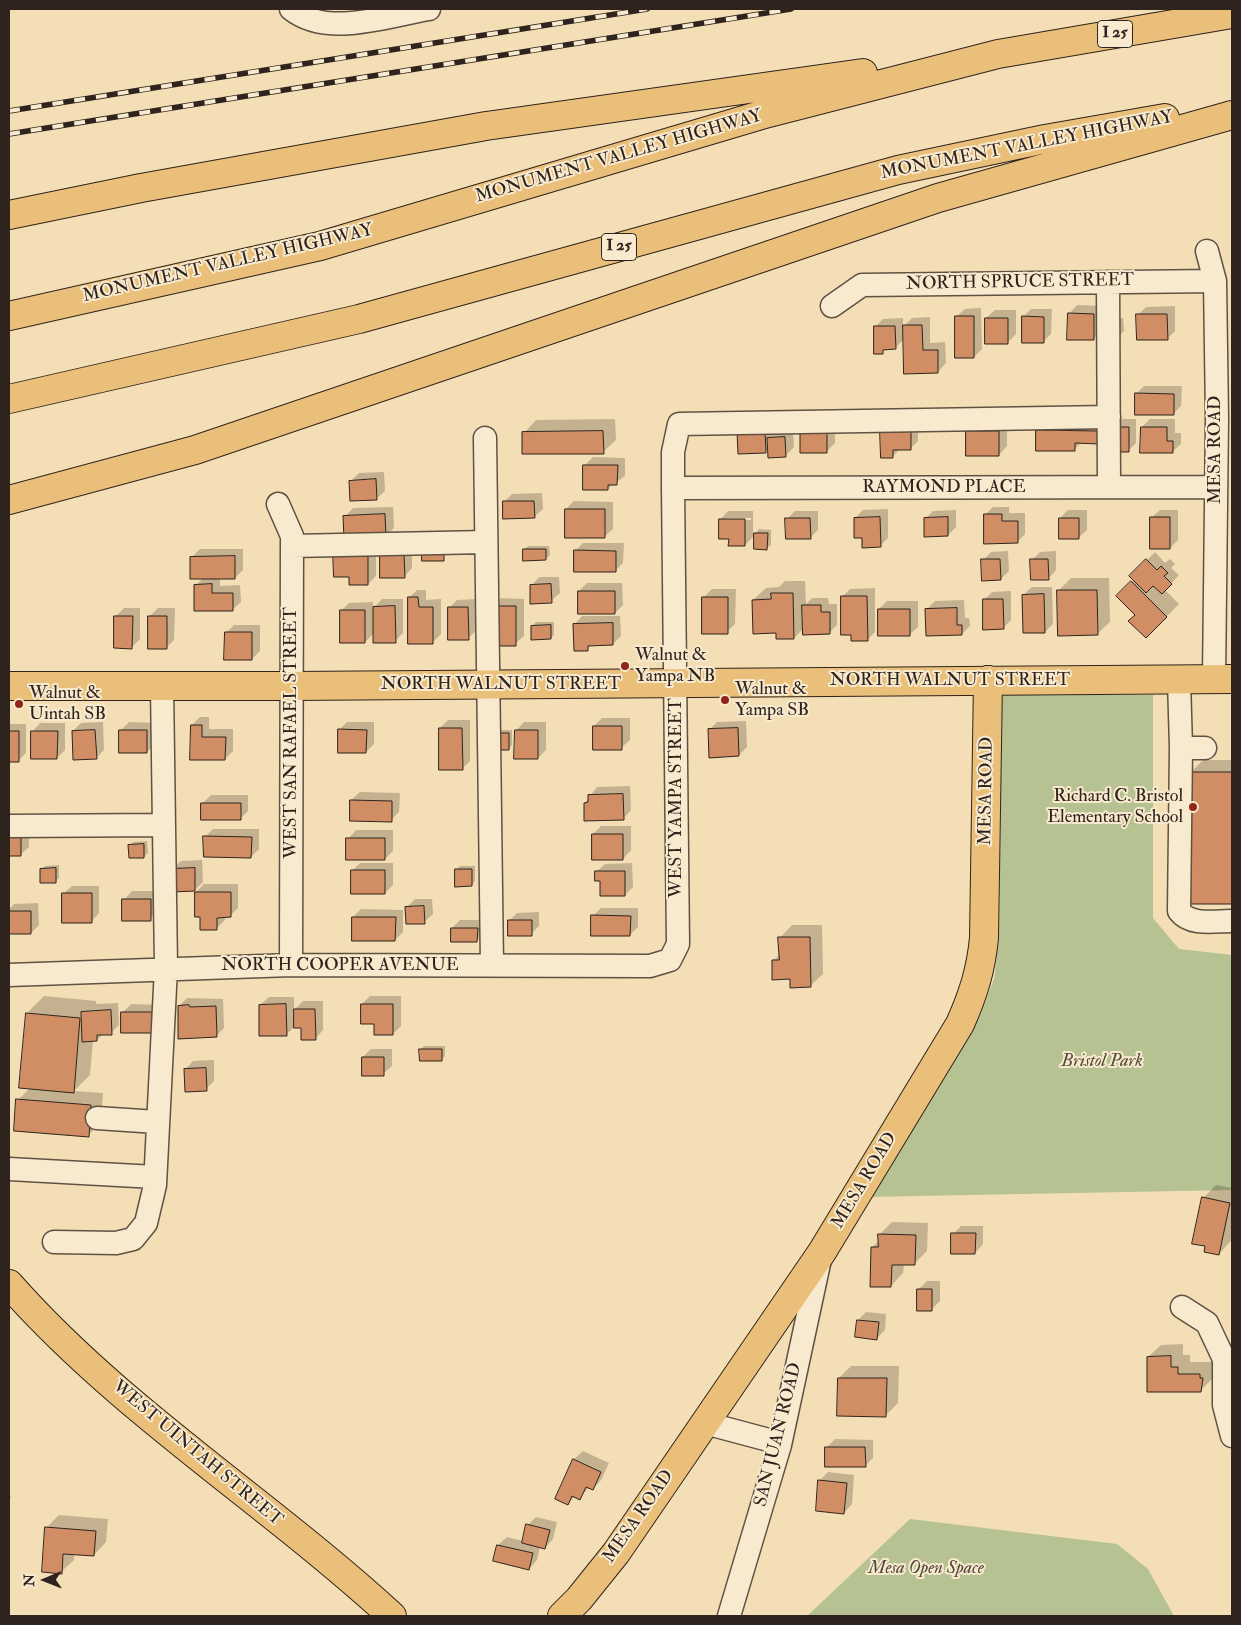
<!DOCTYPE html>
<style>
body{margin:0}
#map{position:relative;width:1241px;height:1625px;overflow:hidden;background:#f4deb5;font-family:"IM FELL Double Pica",serif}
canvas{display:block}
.frame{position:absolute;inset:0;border:10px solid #2f231d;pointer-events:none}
.north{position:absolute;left:20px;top:1555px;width:50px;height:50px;-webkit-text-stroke:4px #f8eacf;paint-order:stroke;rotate:269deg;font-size:14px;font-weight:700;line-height:20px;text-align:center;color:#2f231d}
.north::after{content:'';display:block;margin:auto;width:18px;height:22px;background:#2f231d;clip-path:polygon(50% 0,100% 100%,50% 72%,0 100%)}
</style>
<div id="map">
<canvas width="1241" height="1625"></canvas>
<div class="frame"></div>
<div class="north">N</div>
</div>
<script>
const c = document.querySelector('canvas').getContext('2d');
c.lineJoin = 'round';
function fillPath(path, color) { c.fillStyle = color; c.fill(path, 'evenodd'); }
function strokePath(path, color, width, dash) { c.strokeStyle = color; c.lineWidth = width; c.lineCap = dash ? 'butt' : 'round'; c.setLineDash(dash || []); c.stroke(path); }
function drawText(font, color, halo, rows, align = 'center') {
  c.font = font + ' "IM FELL Double Pica",serif'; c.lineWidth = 4; c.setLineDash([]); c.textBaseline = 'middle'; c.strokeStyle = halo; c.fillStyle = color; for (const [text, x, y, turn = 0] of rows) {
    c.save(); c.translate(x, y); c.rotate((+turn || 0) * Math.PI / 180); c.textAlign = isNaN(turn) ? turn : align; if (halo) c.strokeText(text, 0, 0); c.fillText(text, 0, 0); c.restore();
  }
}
fillPath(new Path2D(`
 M1002,694L1153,695V918L1179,949L1232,955V1190L864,1197L980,1015L994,979L999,941Z
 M910,1519L1117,1544L1148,1569L1174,1616H807Z`), '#b6c292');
fillPath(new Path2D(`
 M1077,305L1102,306L1101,331L1093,339L1069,314Z
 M1175,306V331L1167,339L1138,315L1146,307Z
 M981,308L982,349L974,357L956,317L965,309Z
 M1031,309H1052L1051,334L1043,342L1023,317Z
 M995,310H1016V334L1008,342L986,318Z
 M930,317V343L945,342L946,363L938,372L904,339L895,348H886L882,352L875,327L883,319L903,318V327L912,318Z
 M1115,318H1123L1124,331L1120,335H1111Z
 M1144,386H1182L1181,406L1173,414L1136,394Z
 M615,419L616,440L603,452L524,433L536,420Z
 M1121,419H1136V443L1128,451L1113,427Z
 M1150,419H1175V433H1181V444L1172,452L1142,427Z
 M835,422V443L827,451L809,423Z
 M747,423H773V434L777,431L793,430L794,447L786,455L769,448L765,452Z
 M918,423V441L910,449H900L892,457H882Z
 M976,423H1007V446L999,455L968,432Z
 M1045,423H1106V434L1082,442L1074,450L1037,431Z
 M593,457L625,458V476L607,489L585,465Z
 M384,472L385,491L376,499L351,481L359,473Z
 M542,493L543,509L534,517L504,502L512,494Z
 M574,501L613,502V529L604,537L566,509Z
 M393,507L394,528L386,536L345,517L353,508Z
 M993,507H1009V513H1025V534L1017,542L985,515Z
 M888,509V538L880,546L863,537L855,518L863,510Z
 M956,510V527L948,535L925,519L933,511Z
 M1068,510H1087V530L1078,538L1060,518Z
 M1160,510H1178V540L1170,548L1151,518Z
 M728,511H753V537L745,545L730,538L720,520ZM727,518H751V520H727Z
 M795,511H818V530L810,538L787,519Z
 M759,529L771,530V545L767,548L756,533Z
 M583,543H624L623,563L615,571L575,551Z
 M376,544V576L368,584L350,576Z
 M412,546V568L404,577H382Z
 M528,546H549L550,555L546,559L524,550Z
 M200,549H243V570L235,578H220V586L240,585L241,602L232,610L196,585L203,578L192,557Z
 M1008,551L1009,571L1001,579L983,560L991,552Z
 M1056,551V570L1048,579L1032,560L1040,552Z
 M1155,552L1165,563L1170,559L1175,564L1171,568L1179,575L1165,590L1179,604L1146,637L1136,615L1118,596L1134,580L1131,576Z
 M539,577H559L560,593L551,601L531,586Z
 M1071,578H1109L1110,622L1097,634L1058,591Z
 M785,581H805L806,604L812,598H828L829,604H837V625L829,633L804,628L794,638L777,632L753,600L766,588L779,587Z
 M587,583H622L623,605L615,613L579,591Z
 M1032,587H1052L1053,624L1045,632L1023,595Z
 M875,588V632L867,640L842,597L850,589Z
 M712,589H736L735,624L727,632L704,597Z
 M417,590H426V600L441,599V634L433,642L409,598Z
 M1011,591V620L1003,628L984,600L992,592Z
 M501,598L524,599V636L515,644L493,606Z
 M382,599H403V633L395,641L374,633L365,642L341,611L349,603L373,602V608Z
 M476,599L477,630L468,638L449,608L457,600Z
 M964,600L965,618H969L970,626L962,634L927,609L935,601Z
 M887,601H918V627L909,635L879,609Z
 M124,608H140V639L132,647L116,616Z
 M158,608H175L174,640L166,648L150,616Z
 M582,616H620L621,636L613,644H592L587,649L574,625Z
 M536,622H554V635L551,638L532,626Z
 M234,625H260V651L252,659L226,633Z
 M200,717H209V729H233V751L225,759L192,758V725Z
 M602,718H630V740L621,748L594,726Z
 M448,720H470V761L462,769L440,728Z
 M746,721L747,747L739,755L709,730L717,722Z
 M103,722L104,750L96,758L73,731L81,723Z
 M129,722L155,723V744L147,752L121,730Z
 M347,722H374V744L366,752L339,730Z
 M524,722H546V750L538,758L516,731Z
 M40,723H65V750L57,758L32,732Z
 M9,724H26V753L18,761H9Z
 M498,730H512V745L509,749Z
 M1203,760H1232V903H1191L1190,773Z
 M630,786L631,810L623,819L585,803L597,787Z
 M360,792L400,793L399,812L391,820L351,800Z
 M211,795H248V811L240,819L203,803Z
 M601,826H631V850L623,859L593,834Z
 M29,829V847L20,855H9V833Z
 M213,829H259V849L251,857L205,837Z
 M356,830H393V851L385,859L348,839Z
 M147,841L148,853L144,857L130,845L133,842Z
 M202,860L203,882L195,890L172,869L181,861Z
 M360,863H393V885L385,893L352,871Z
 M632,863L633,887L625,895L601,880L596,872L605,864Z
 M59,865V878L55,882L41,869L45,866Z
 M460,866H475V881L472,885L456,870Z
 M204,884H238V908L230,916H225V920L216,929L202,916L196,892Z
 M72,886H99V913L91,922L63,894Z
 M132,891H159L158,911L150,919L124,900Z
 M415,899H432L433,914L424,922L407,907Z
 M38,903L39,925L31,933H9V909L14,904Z
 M601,908H638V927L630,935L593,916Z
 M361,909L403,910V932L395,940L353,917Z
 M539,912V926L531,934L509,921L517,913Z
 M460,920H485V933L477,941L452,928Z
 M792,925H822L823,974L810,986L791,978L773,961L780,954V938Z
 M44,996L96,1001V1004L118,1003L119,1025L111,1033L103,1034L97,1040H93L90,1075L74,1091L103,1093L101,1123L88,1135L18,1100L30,1088L27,1013Z
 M370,996H401V1026L393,1034L375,1023L362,1004Z
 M269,997H294V1010L303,1001H323V1030L315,1039L302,1026H295L286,1035L260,1005Z
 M187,998L223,999L224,1028L216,1036L179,1006Z
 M131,1004L160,1005L152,1032L122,1013Z
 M424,1046H445V1056L441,1060L421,1049Z
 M371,1049H392V1066L383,1074L363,1057Z
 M214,1060V1081L206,1089L185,1070L193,1061Z
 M1216,1185L1232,1188V1236L1231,1241L1219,1254L1206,1245L1194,1243L1204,1197Z
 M892,1222L928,1223L927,1251L914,1264H904L903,1273L891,1286L872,1247L880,1240V1234Z
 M961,1226H983V1244L975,1253L953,1234Z
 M927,1281H940V1301L931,1310L919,1289Z
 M866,1312L886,1314L885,1330L877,1338L858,1320Z
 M1183,1344V1355H1190V1362H1212V1366H1215L1213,1378L1200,1391L1148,1357L1161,1345Z
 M851,1366H899L898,1403L886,1415L839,1378Z
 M835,1439L873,1440V1458L865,1466L826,1448Z
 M583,1451L609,1463L601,1480L593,1489L589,1487L580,1498L575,1496L568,1504L556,1499L574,1459Z
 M828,1472L854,1475L852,1504L844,1513L820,1480Z
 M9,1492L11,1497L9,1501Z
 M59,1515L108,1519L106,1542L94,1555L74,1553V1560L61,1572L46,1528Z
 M536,1517L557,1522L553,1539L545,1548L540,1546L537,1560L529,1569L498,1545L507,1537L523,1541L528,1525Z`), '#0003');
const building = new Path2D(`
 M1068,313L1094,314V340H1067Z
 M1136,314H1167L1168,340H1137Z
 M955,316H974V358H955Z
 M1022,316L1044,317V343H1022Z
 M985,318H1008V344H985Z
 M903,325H922L923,350H938V373L904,374Z
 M874,326H895L896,349L883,350V354H874Z
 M1135,393L1174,394V415H1135Z
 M1112,427H1129V452H1112Z
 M1141,427H1167V441H1173V453H1140Z
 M765,430L766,453L738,454L737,431Z
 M827,430V453H800V431Z
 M1036,430L1099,431V444L1075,443V451H1036Z
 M603,431L604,454H522V432Z
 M880,431H911V450H893V458H881Z
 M966,431H999V456H966Z
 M785,437L786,457L768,458L767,438Z
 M583,465H618L617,485H608V490H583Z
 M376,479L377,500L350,501L349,481Z
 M503,501H534L535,518L503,519Z
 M565,509H605V538H565Z
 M385,514L386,538L344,539L343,516Z
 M984,514H1002V521H1018V543L984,544Z
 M880,517L881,547L862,548V538H854V518Z
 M948,517V536L924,537V518Z
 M1150,517H1170V549H1150Z
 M785,518H810L811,539H786Z
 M1059,518H1079V539H1059Z
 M719,519H745V546H728L729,539H719Z
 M754,533H768L767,550L754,549Z
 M523,549H546V560L523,561Z
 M422,550H444V561H422Z
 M574,550L616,551V572H574Z
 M333,552H368V585H349V577H334Z
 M380,554H404L405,578H380Z
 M235,556V579H190V557Z
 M981,559H1000L1001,580L982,581Z
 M1030,559H1048L1049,580H1031Z
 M1146,559L1157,570L1161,566L1168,573L1164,576L1172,584L1162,594L1153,586L1146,593L1129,576Z
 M1131,581L1167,617L1146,638L1128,621L1135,615L1116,596Z
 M212,584V593H233V611H194V585Z
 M551,584L552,603L530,604V585Z
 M1057,590H1097L1098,635L1058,636Z
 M578,591H615V614H578Z
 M771,593H793L794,639H776V633L753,634L752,600L771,599Z
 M1044,594L1045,633H1023L1022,595Z
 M841,596H867L868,641H851V635H841Z
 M408,597H418L419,607H433V644H408Z
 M702,597H728V634H702Z
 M983,599H1003L1004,629L983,630Z
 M802,605H821V612H830V634L803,635Z
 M395,606L396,643H373V607Z
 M492,606H516V646H492Z
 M448,607H468L469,640H448Z
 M957,608V625H962V635L926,636L925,609Z
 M878,609H910V636H878Z
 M340,610H365V643H340Z
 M114,616H133L132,649L114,648Z
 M148,616H167V649H148Z
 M613,623V645L588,646V651H574L573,624Z
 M551,625V639L531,640V626Z
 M225,632H252V660H224Z
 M191,725H202V737H226L225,760H190Z
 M593,726H622V750H593Z
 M439,728H462L463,770H439Z
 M738,728L739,756L709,758L708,729Z
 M338,729L367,730L366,753H338Z
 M95,730L97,759L73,760L72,731Z
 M119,730H147V753H119Z
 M515,730H538V759H514Z
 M9,731H19V762H9Z
 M31,731H58L57,759H31Z
 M493,733H509V750H493Z
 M1189,772H1232V904H1190Z
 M623,794L624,820L584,821V803L588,802V795Z
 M350,800L392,801V822L350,821Z
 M201,803H241V820H201Z
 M592,834H623V860H592Z
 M9,836H21V856H9Z
 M203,836L252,837L251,858L204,857Z
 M346,838H385V860H346Z
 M144,844V858H129L128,845Z
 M56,868V883H40V869Z
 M195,868V891L172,892L171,869Z
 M455,869H472V886L455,887Z
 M351,870H385V894H351Z
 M595,871H625V896H600V881H595Z
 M195,892H231V917L217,918V930H200V917H195Z
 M62,893H92V923H62Z
 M122,899H151V921H122Z
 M424,906L425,924H406L405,907Z
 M9,911H31V934H9Z
 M591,915L631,916L630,936H591Z
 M352,917H396L395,941H352Z
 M508,920H532V936H508Z
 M451,928H478L477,942H451Z
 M778,937H810L811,987L790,988V979L772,980V960H779Z
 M286,1004L287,1036H259V1005Z
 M361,1004H393V1035H374V1024H361Z
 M189,1005L190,1007L216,1006L217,1037L178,1039V1006Z
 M294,1009H315L316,1040H301V1028H294Z
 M111,1010L112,1035H97V1041L82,1042L81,1012Z
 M121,1012H152V1033H121Z
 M26,1013L80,1018L74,1093L19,1088Z
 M419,1049H442V1061H420Z
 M362,1057H384V1076H362Z
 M206,1068L207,1091L185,1092L184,1069Z
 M16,1099L91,1105L89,1137L14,1131Z
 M1202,1197L1230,1203L1219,1255L1204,1252L1205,1246L1192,1244Z
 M951,1233H976L975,1254H951Z
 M878,1234L916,1235L915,1265H892L891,1287H870L871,1247H878Z
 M917,1289H932V1311H917Z
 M857,1320L879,1322L877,1340L855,1337Z
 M1171,1356V1367H1178V1374H1200V1378H1203L1201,1392H1147V1357Z
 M838,1378H887L886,1417L837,1416Z
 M825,1447H865L866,1467H825Z
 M573,1459L601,1472L593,1490L586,1487L580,1500L572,1496L568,1505L555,1499Z
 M818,1480L847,1483L844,1514L816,1511Z
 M526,1524L550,1530L545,1549L522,1543Z
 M45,1527L96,1531L94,1556L63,1554L62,1574L42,1572Z
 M497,1545L533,1553L529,1570L493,1561Z`);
fillPath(building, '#d18e64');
strokePath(building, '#2f231d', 1);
const minor = new Path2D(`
 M291,9C327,38 387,16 429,9
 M1207,251L1215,281L1217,418L1214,679
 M1108,282L1109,487
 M832,306L862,285L1215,281
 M485,438L492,965
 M673,488L1216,487
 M278,504L292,536L291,965
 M292,546L486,542
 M1179,680L1181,748H1205
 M1181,748L1179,911C1190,926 1215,921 1232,921
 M9,826L164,825
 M9,975L291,965L650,966L670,960L678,944L673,488V452L679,424L1109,417
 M97,1118L157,1122
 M9,1169L155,1177
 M54,1242L116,1243L133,1239L146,1223L155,1185L166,968L162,686
 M1182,1307L1207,1323L1224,1359V1405L1232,1436
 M705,1423L780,1443
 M729,1616L780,1445L820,1259`);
const major = new Path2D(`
 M9,686H292L1232,679
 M9,1284C121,1411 268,1502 392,1616
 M562,1616L579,1599L616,1553L822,1252L960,1024C973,995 981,970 984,938L988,680`);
const highway = new Path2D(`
 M9,215L141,188L486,126L863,73
 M9,316L320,246L761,115L998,54L1232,14
 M9,399L359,319L898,170L1045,139L1165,118
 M9,500L195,450L938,198L1232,115`);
strokePath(minor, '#605243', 25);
strokePath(major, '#2f231d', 30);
strokePath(highway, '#2f231d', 30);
strokePath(minor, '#f8eacf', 22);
strokePath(major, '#eabf7a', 28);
strokePath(highway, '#eabf7a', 28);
const rail = new Path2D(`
 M9,111L647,9
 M9,134L791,9`);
strokePath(rail, '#2f231d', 5.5);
strokePath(rail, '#f8eacf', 4, [11]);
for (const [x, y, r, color] of [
 [625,666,5,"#8f2418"],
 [725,700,5,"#8f2418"],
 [19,704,5,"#8f2418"],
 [1193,807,5,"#8f2418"]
]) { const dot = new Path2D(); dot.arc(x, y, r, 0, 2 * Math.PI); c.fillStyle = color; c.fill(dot); strokePath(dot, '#f8eacf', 2); }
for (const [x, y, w] of [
 [1115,34,35],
 [619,247,35]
]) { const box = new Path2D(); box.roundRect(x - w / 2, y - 13.5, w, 27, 4); c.fillStyle = '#f8eacf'; c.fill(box); strokePath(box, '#2f231d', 1); }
drawText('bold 16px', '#2f231d', null, [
 ["I 25",1115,34],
 ["I 25",619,247]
]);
drawText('18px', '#2f231d', '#f8eacf', [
 ["MONUMENT VALLEY HIGHWAY",1027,146,-11],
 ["MONUMENT VALLEY HIGHWAY",619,157,-16],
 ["MONUMENT VALLEY HIGHWAY",228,264,-13],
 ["NORTH SPRUCE STREET",1020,283,-1],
 ["MESA ROAD",1216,450,-90],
 ["RAYMOND PLACE",944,488],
 ["NORTH WALNUT STREET",950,681],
 ["NORTH WALNUT STREET",501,685],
 ["WEST SAN RAFAEL STREET",292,733,-90],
 ["MESA ROAD",987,791,-89],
 ["WEST YAMPA STREET",677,798,-90],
 ["NORTH COOPER AVENUE",340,966],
 ["MESA ROAD",865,1181,-59],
 ["SAN JUAN ROAD",779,1435,-76],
 ["WEST UINTAH STREET",197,1454,40],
 ["MESA ROAD",639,1517,-55]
]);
drawText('18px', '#2f231d', '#f8eacf', [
 ["Walnut &",635,656],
 ["Yampa NB",635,677],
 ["Walnut &",735,690],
 ["Yampa SB",735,711],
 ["Walnut &",29,694],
 ["Uintah SB",29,715],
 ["Richard C. Bristol",1183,797,"right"],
 ["Elementary School",1183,818,"right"]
], 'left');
drawText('italic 18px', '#514b3a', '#f8eacf', [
 ["Bristol Park",1102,1062],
 ["Mesa Open Space",926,1569]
]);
</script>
